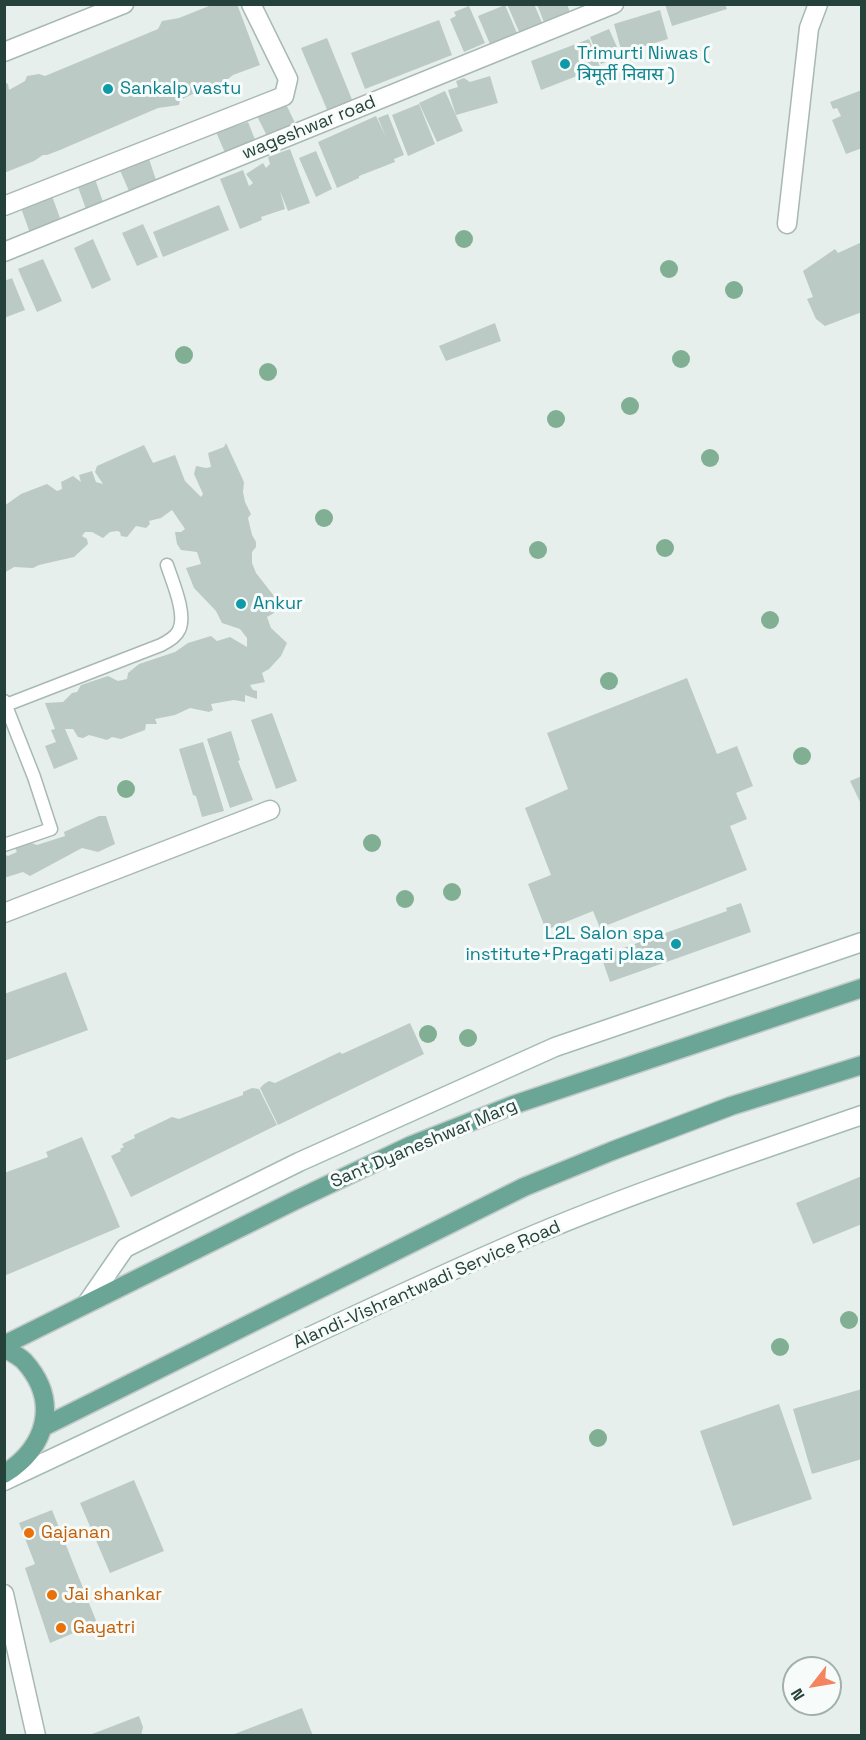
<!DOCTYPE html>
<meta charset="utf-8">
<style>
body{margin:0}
#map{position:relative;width:866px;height:1740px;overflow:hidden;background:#e6efeb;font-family:"Space Grotesk",sans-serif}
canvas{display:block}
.frame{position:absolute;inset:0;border:6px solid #24423a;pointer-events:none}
.north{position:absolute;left:782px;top:1656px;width:60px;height:60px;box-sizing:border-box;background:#f7fbf9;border:2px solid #a3b1ad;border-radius:50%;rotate:239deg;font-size:16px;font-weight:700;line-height:24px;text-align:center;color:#24423a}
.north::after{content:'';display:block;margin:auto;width:21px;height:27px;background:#f4845f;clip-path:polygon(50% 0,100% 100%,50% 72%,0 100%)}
</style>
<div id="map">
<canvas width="866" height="1740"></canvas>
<div class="frame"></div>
<div class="north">N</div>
</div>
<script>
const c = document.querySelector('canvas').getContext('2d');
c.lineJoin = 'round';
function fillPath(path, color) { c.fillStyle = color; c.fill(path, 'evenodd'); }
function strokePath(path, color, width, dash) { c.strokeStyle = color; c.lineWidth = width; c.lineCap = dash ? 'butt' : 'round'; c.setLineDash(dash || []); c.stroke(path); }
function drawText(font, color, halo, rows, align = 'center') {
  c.font = font + ' "Space Grotesk","Noto Sans Devanagari",sans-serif'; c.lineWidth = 6; c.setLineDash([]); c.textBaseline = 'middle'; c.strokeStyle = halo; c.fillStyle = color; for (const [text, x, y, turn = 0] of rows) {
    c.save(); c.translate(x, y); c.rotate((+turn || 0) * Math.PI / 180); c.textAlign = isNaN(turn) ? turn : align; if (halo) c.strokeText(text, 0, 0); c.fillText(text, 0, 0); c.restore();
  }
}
fillPath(new Path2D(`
 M214,4H237L260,65L233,75L223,83L208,87L180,100L179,105L158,108L60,150L47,155H43L34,161L4,173V82L8,84L9,90L25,81L27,76L39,74L45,76L158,29L162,21L179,18Z
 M507,4H534L543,25L520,34Z
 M537,4H567L571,15L545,25Z
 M665,4H725L727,9L672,26Z
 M505,5L517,33L490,44L478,16Z
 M469,6L485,43L464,52L450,19L456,16L454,12Z
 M660,10L668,39L622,53L614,24Z
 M439,20L452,55L365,89L351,53Z
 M609,29L621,56L601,64L590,37Z
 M327,38L353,102L328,112L301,48Z
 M589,39L600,67L541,90L531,61Z
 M490,76L498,103L456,115L448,90L458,87L456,81L464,78L470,82Z
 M862,90V148L846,154L832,120L841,116L837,108L833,109L830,102Z
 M445,91L463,131L437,142L419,103Z
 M285,102L296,125L267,136L256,114Z
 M419,104L435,144L408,156L392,115Z
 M388,114L404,155L394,159L395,162L359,176V178L337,188L318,142L376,116L386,137L378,118Z
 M248,122L256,142L226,155L216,132Z
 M290,149L310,203L288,211L280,191L285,209L261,217L262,220L240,229L220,179L243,170L249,186L253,183L246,174L263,163L266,168L270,164L268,157Z
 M316,151L332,189L316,197L299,158Z
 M148,156L156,180L129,191L119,168Z
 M95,179L103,202L86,209L78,187Z
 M52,196L60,218L30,233L21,208Z
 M219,205L229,230L163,257L153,232Z
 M143,224L158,257L137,266L122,233Z
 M93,239L111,280L92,289L74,248Z
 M862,242V312L825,326L816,319L807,299L813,297L803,271L835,249L838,253Z
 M43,259L62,301L37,312L18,269Z
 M12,278L25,310L4,318V281Z
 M495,323L501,341L446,361L439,346Z
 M226,443L244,482L243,492L245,502L251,514L248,518L252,535L256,542V547L252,552V563L256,573L274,596V613L267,617L271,628L287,643L281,656L269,669L262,673L265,682L250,685L253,690L257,691V699L245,695V702L234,700L211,704L213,710L209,712L190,708L175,715L155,719L157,724H146L145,730L121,739L112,737L107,740L89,735L83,738L78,737L73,729H65L78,759L54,769L45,746L56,742L51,730L55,729L45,703L63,702L72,693L77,692L81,685L108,676L118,681L127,679L128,673L139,664L175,652L188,643L211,636L217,641L230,637L247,647V638L240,629L222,623L216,611L194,588L186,568L201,564L197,552L181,550L177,544L175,532H181L185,529L172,510L161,518L149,521L150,524L146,528L136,526L127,537L121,536L120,532L117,531L110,532L103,538L92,532H85L82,536L87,539L88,544L74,557L39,565L33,568L14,567L4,573V506L21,494L47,484L57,491L62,489L61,482L73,476L81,482L79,475L92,471L96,482L103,484L95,472L97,466L144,445L153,463L175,455L185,481L201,497L203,494L194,474L196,466L206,468L211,467L208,453L224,447Z
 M687,678L717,754L737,746L753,786L736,793L747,819L730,826L747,870L600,928L593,911L546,930L528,884L551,875L525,808L568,789L547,733Z
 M272,713L297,781L276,789L251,720Z
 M231,731L240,760L238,761L253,800L230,808L207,739Z
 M203,742L224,811L202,817L196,796L193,795L179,749Z
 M862,776V806L850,781Z
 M99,816H106L115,844L98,852L82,848L30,876L23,872L4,878V854L8,856L17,852L15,848L29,842L37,845L65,836L64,832Z
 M741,903L751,932L610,982L601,956L727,911L726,908Z
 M66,972L88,1030L4,1061V994Z
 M410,1023L424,1054L278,1125L260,1088L264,1084L269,1081L275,1083L340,1052L342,1054Z
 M252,1088L259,1089L277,1125L131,1197L111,1156L121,1151L120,1149L124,1147L122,1144L135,1138L134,1135L172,1117L179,1119L243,1095V1092Z
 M82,1137L120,1227L4,1276V1173L48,1157L46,1152Z
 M862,1176V1224L813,1244L796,1203Z
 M862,1389V1459L812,1474L793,1409Z
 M779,1404L812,1499L733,1526L700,1431Z
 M134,1480L164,1551L110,1573L80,1503Z
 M52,1510L97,1623L50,1643L25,1568L35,1564L19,1523Z
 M302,1708L313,1736H232V1735Z
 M139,1716L143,1727L141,1736H87Z`), '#bbcac4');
const lane = new Path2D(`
 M4,701L34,777L51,829L4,845
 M6,705L161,645C167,642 176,637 179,630C187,614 172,581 167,565`);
const street = new Path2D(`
 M4,52L124,4
 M4,206L284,96L288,79L251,4
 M787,224L809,28L818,4
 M4,252L614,4
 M4,913L270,810
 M4,1594L36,1736`);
const secondary = new Path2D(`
 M87,1303L125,1248L299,1162L555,1047L862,942
 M4,1481C170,1404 334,1322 501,1249C619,1197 741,1157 862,1115`);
const primary = new Path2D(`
 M4,1345L296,1200L412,1145L513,1105L862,988
 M4,1348C11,1352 19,1356 24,1361C60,1401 47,1447 4,1474
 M43,1427L524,1187L612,1151L731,1106L862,1065`);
strokePath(lane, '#a8b8b2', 15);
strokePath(street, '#a8b8b2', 21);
strokePath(secondary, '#a4bbb3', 21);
strokePath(primary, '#c2cac8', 21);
strokePath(lane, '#fff', 12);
strokePath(street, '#fff', 18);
strokePath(secondary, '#fff', 18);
strokePath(primary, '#6aa596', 18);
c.fillStyle = '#80af93';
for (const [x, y] of [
 [464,239],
 [669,269],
 [734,290],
 [184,355],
 [681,359],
 [268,372],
 [630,406],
 [556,419],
 [710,458],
 [324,518],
 [665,548],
 [538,550],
 [770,620],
 [609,681],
 [802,756],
 [126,789],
 [372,843],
 [452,892],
 [405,899],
 [428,1034],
 [468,1038],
 [849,1320],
 [780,1347],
 [598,1438]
]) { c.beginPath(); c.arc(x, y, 9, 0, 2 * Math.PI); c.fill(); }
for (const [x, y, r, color] of [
 [565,64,6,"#0f9aa8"],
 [108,89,6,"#0f9aa8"],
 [241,604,6,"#0f9aa8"],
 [676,944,6,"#0f9aa8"],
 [29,1533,6,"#e8710a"],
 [52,1595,6,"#e8710a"],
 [61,1628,6,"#e8710a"]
]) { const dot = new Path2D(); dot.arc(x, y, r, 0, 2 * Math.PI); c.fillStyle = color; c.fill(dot); strokePath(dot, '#f7fbf9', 2); }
drawText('18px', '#0d838f', '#f7fbf9', [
 ["Trimurti Niwas (",577,54],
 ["त्रिमूर्ती निवास )",577,75],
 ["Sankalp vastu",120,89],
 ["Ankur",253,604],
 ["L2L Salon spa",664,934,"right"],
 ["institute+Pragati plaza",664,955,"right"]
], 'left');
drawText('18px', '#24423a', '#f7fbf9', [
 ["wageshwar road",309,128,-22],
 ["Sant Dyaneshwar Marg",424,1144,-23],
 ["Alandi-Vishrantwadi Service Road",427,1285,-24]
]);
drawText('18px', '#c56008', '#f7fbf9', [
 ["Gajanan",41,1533],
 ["Jai shankar",64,1595],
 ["Gayatri",73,1628]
], 'left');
</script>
